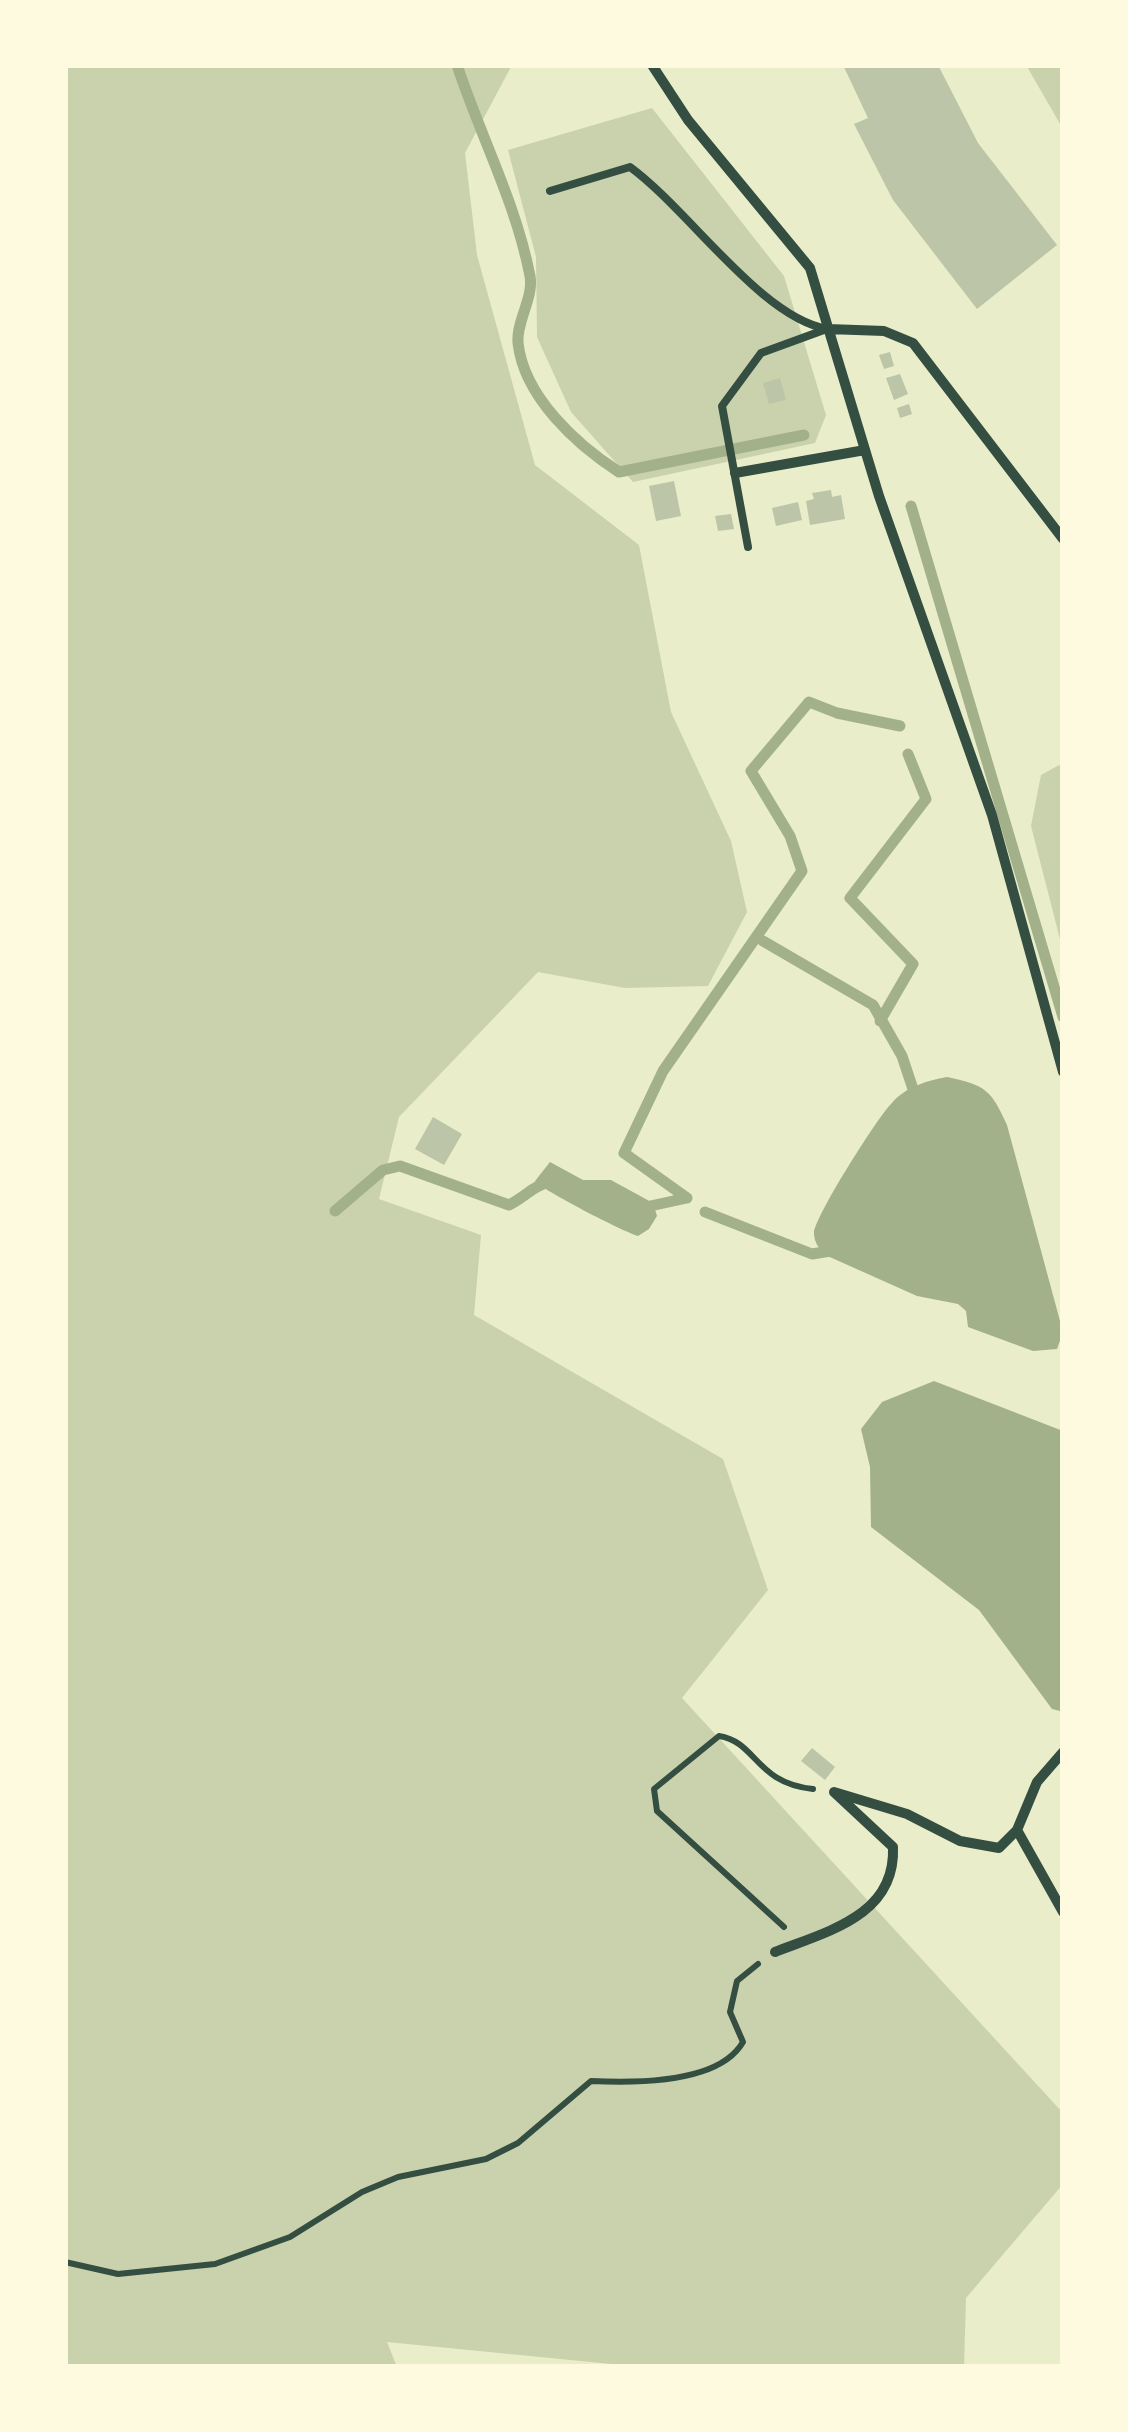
<!DOCTYPE html>
<style>
body{margin:0}
#map{position:relative;width:1128px;height:2432px;overflow:hidden;background:#e9edc9;font-family:Manrope,sans-serif}
canvas{display:block}
.frame{position:absolute;inset:0;border:68px solid #fefae0;pointer-events:none}
</style>
<div id="map">
<canvas width="1128" height="2432"></canvas>
<div class="frame"></div>
</div>
<script>
const c = document.querySelector('canvas').getContext('2d');
c.lineJoin = 'round';
function fillPath(path, color) { c.fillStyle = color; c.fill(path, 'evenodd'); }
function strokePath(path, color, width, dash) { c.strokeStyle = color; c.lineWidth = width; c.lineCap = dash ? 'butt' : 'round'; c.setLineDash(dash || []); c.stroke(path); }
fillPath(new Path2D(`
 M65,65H512L465,153L477,255L535,465L639,545L671,712L731,841L747,912L708,986L625,988L538,972L399,1117L379,1199L481,1235L474,1315L723,1459L768,1590L682,1698L1063,2113V2184L966,2298L964,2367H642L387,2342L397,2367H65Z
 M1026,65H1063V129Z
 M652,108L784,276L826,415L815,443L633,482L571,412L537,337L536,257L508,150Z
 M1063,763V951L1031,826L1041,775Z`), '#cad2ad');
fillPath(new Path2D(`
 M947,1077C986,1085 991,1090 1007,1125L1063,1332L1057,1349L1033,1351L968,1327L966,1311L958,1304L917,1296L823,1254C819,1248 814,1242 814,1233C814,1218 877,1118 891,1104C905,1087 926,1081 947,1077Z
 M550,1162L583,1180H611L653,1203L657,1216L649,1229L638,1236C624,1232 542,1190 535,1181Z
 M934,1381L1063,1431L1060,1711L1052,1709L979,1610L871,1527L870,1467L861,1429L882,1402Z`), '#a3b18a');
strokePath(new Path2D(`
 M457,65C480,135 516,203 530,276C534,298 516,321 518,343C524,397 577,445 619,472L804,435
 M911,506L1063,1017
 M763,941L873,1005L902,1056L916,1098
 M880,1021L913,964L850,898L926,799L908,754
 M687,1198L624,1153L663,1071L802,871L790,836L751,771L809,702L837,713L900,726
 M641,1208L687,1198
 M335,1211L383,1170L400,1166L509,1205C524,1198 535,1184 551,1182
 M705,1212L812,1254L837,1250`), '#a3b18a', 11);
fillPath(new Path2D(`
 M843,65H938L978,143L1057,245L977,309L893,200L854,124L868,118Z
 M890,352L894,366L884,369L879,355Z
 M900,374L908,394L894,400L886,378Z
 M780,378L786,400L769,404L763,383Z
 M909,404L912,414L900,418L897,408Z
 M674,481L681,516L656,521L649,486Z
 M831,490L832,497L841,495L845,519L810,525L806,501L814,499L812,493Z
 M798,502L802,520L776,526L772,508Z
 M731,514L734,529L718,531L715,516Z
 M433,1117L462,1134L444,1165L415,1149Z
 M812,1748L835,1767L825,1780L801,1761Z`), '#bcc5a7');
strokePath(new Path2D(`
 M784,1927L657,1811L654,1789L719,1736C757,1742 755,1783 813,1789
 M65,2262L118,2274L215,2264L290,2237L362,2192L398,2177L486,2159L518,2143L591,2081C632,2083 719,2084 743,2042L730,2012L737,1981L758,1964`), '#344e41', 6);
strokePath(new Path2D(`
 M550,191L630,167C688,209 762,319 828,329
 M748,547L722,406L761,353L824,330`), '#344e41', 8);
strokePath(new Path2D(`
 M652,65L688,120L810,268L879,496L992,815L1063,1072
 M828,329L884,331L913,343L1063,539
 M735,473L865,450
 M1017,1830L1063,1912
 M775,1952C829,1931 896,1915 893,1847L834,1792L907,1814L960,1841L999,1848L1017,1830L1037,1782L1063,1752`), '#344e41', 10);
</script>
